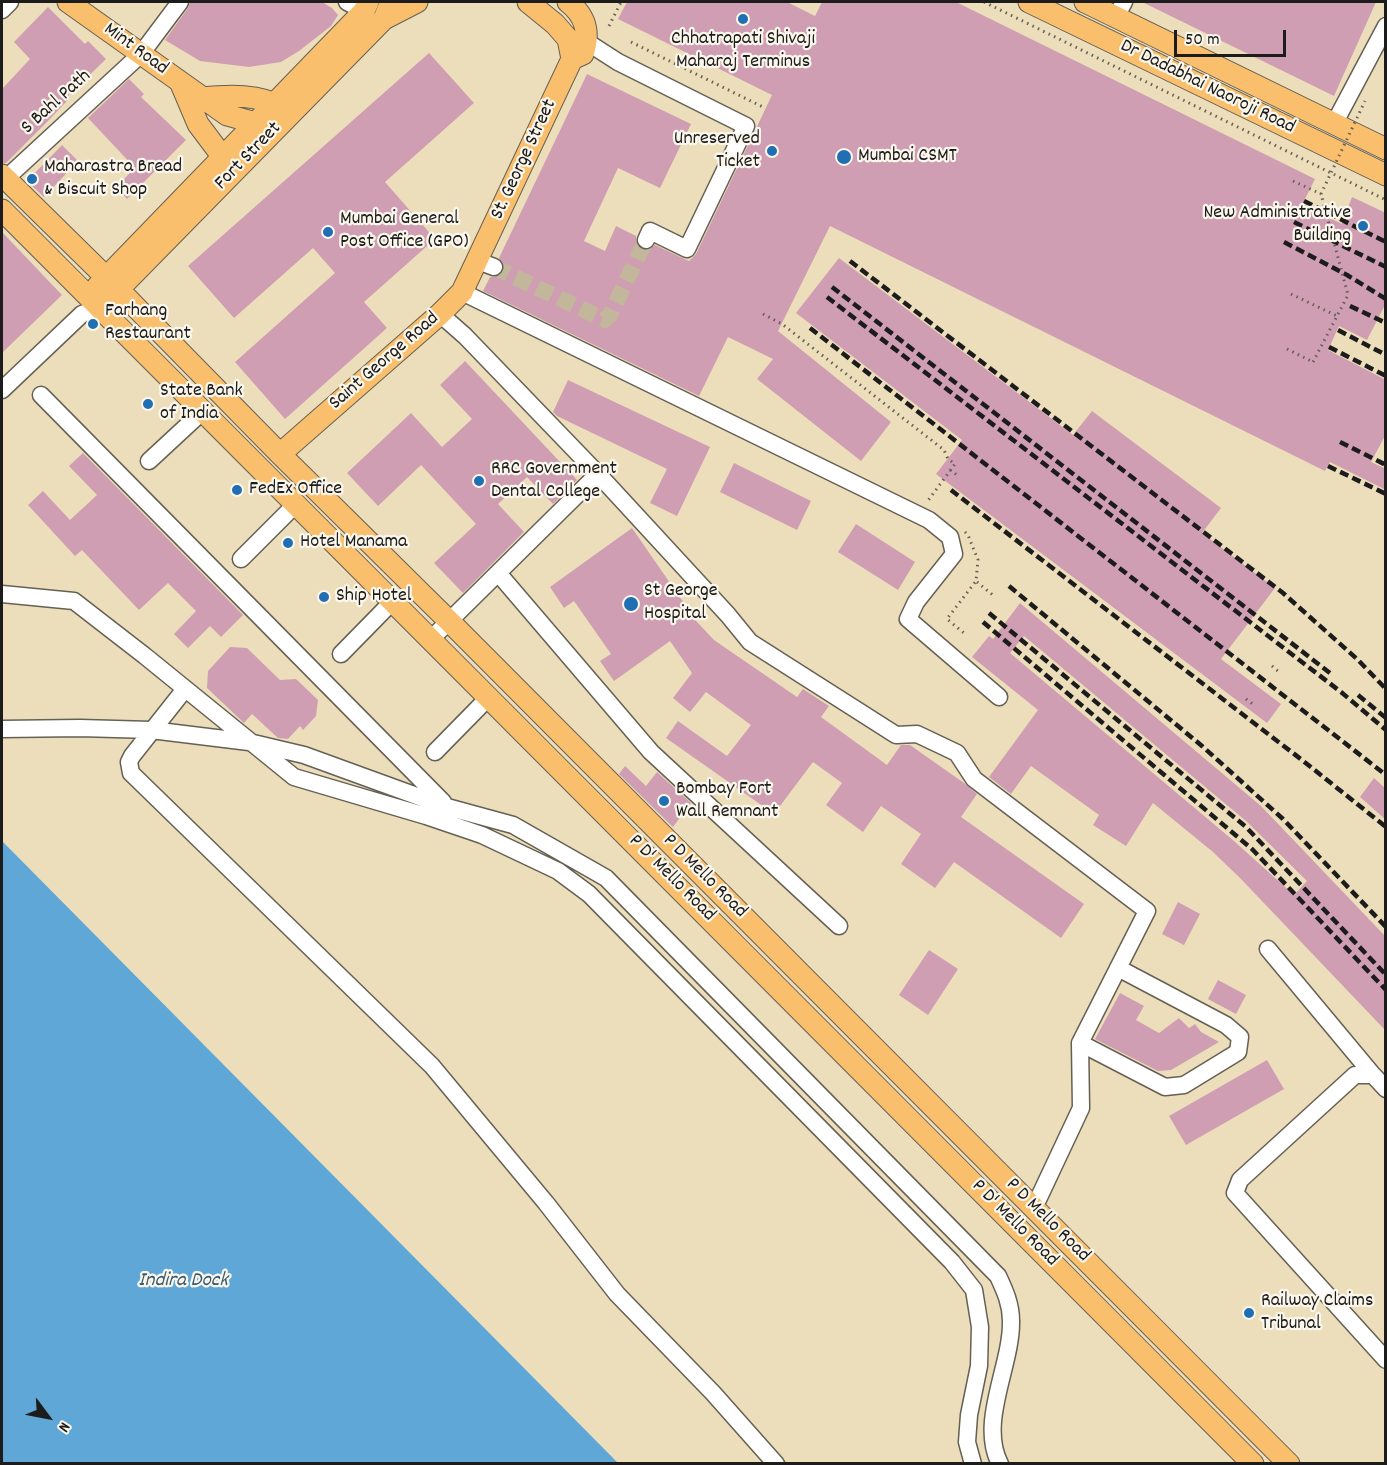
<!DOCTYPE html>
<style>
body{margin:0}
#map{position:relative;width:1387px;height:1465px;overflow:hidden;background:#eddebb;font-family:Dekko,sans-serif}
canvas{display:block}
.frame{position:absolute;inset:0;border:3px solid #1c1c1c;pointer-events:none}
.north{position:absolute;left:18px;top:1387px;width:60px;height:60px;-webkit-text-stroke:4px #fbf7ec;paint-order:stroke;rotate:122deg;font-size:16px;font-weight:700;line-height:24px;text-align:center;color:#1c1c1c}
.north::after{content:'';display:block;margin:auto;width:21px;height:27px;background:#1c1c1c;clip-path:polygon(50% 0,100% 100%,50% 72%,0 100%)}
.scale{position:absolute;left:1174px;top:30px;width:112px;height:27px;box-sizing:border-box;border:3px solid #1c1c1c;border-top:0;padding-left:8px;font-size:18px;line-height:21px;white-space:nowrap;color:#1c1c1c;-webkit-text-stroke:4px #fbf7ec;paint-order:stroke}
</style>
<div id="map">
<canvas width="1387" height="1465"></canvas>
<div class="frame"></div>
<div class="north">N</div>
<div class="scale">50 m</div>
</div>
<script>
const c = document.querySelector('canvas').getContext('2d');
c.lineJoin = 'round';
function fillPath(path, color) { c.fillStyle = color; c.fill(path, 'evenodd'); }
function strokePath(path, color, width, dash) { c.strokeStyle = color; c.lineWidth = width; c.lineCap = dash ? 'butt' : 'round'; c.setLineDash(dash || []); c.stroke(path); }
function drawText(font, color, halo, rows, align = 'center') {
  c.font = font + ' Dekko,sans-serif'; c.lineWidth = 4.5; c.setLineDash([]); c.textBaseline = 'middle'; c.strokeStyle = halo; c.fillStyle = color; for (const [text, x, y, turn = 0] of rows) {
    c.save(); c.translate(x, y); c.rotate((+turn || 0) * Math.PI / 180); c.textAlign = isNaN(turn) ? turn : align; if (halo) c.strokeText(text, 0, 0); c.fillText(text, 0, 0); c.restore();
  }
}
fillPath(new Path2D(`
 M2,841L618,1463H2Z`), '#5ea7d6');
fillPath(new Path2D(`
 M190,2H322L332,8L338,15L331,26L299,51L281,62L249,67L200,61L165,40L188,8Z
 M627,2H787L815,16L822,2H956L1315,179L1302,205L1342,224L1352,197L1386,213V303L1367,340L1339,326L1328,350L1386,380V434L1371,462L1386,469V490L1330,462L1325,471L830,226L778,331L891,422L861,461L757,379L773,359L728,337L699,396L483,291L490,277H496L504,271V265L499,258L587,74L691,124L660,188L618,168L584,241L605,251L616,226L636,236L637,246L642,250H648L655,245L689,261L696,254L772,95L618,19Z
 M1142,2H1376L1334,96Z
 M48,7L85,44L88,41L106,59L66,98L68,100L46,123L6,163H2V89L30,59L14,42Z
 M429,53L474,103L385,182L435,239L364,302L387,328L285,419L235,362L335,273L313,248L234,318L188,266Z
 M129,79L144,94L141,97L186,140L127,199L116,187L135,168L88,118Z
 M62,145L78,161L44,197L27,181Z
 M2,232L62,295L2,353Z
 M839,258L1073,435L1092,411L1221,508L1202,533L1275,588L1221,659L1281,704L1267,723L936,474L962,440L796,313Z
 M465,361L577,480L553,504L527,477L498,504L524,532L463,593L434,563L476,524L421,465L378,506L347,473L411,413L442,447L472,419L440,385Z
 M568,380L710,447L677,516L650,503L667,469L557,416L553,412Z
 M83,453L243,615L221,637L210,626L188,648L174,634L196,611L168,583L139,610L82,550L75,556L28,505L43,491L70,520L97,495L69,466Z
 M734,463L811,501L797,530L720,492Z
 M856,524L915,562L898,590L838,552Z
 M632,528L697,622L714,640L797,697L803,689L829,706L821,717L887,765L901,745H910L964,783L977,794L961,817L1084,904L1061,938L954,862L935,888L901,864L921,834L881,806L863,832L826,805L842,783L813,762L774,814L666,738L678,721L727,756L751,725L706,692L690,712L673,698L692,673L670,641L614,681L600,661L611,654L574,601L564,608L550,587Z
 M1020,603L1261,806L1386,937V1031L1241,879L1213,852L1153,803L1126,846L1093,825L1099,815L1031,766L1011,794L989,777L1038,710L972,657L989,636L993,639ZM1024,636L1246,821L1307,881L1294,895L1234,841L1010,653Z
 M230,647L247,648L280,680L296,679L318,700L316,716L303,730L300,726L288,739L278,738L252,714L244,723L207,688L208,671Z
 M625,766L646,786L657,772L691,803L673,827L619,774Z
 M1374,778L1386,789V820L1360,797Z
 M1178,902L1200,914L1184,945L1162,934Z
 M929,950L958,969L928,1015L899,995Z
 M1218,980L1246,995L1236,1014L1208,999Z
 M1120,993L1144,1006L1136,1020L1159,1033L1179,1018L1189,1028L1195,1024L1201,1032L1219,1042L1171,1070L1158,1071L1095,1039Z
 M1267,1060L1284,1089L1186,1145L1169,1116Z`), '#cf9eb3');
strokePath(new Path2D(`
 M494,267L605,320L610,315L646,240`), '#c3b79b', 16, [16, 8]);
const minor = new Path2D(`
 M347,2L364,11
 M2,10L10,2
 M1116,17L1124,2
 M587,42L618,62L746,126L687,249L650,231L646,240
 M1334,124L1386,26
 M2,182L141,54L180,2
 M478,261L494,267
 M462,292L929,520L950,537L954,554L916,602L908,619L999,697
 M440,314L465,336L598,474L728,615L750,642L896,735L917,734L957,753L974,779L1147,911L1080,1043L1081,1108L1034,1208
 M2,390L82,314L100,307
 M41,395L443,802
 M149,461L203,411
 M241,559L296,504
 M498,573L651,752L839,926
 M2,594L74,601L145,656L294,777L426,816L482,835L558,871L589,894L952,1262L974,1290L980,1327L979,1366L969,1415L967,1442L973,1464
 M431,639L598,474
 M341,654L392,602
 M185,689L132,756L129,762L131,773L432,1066L546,1203L617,1294L713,1393L776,1464
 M2,729L80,728L151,730L249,742L304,755L447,807L513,825L606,878L998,1276C1005,1291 1011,1304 1011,1321C1012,1365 978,1422 1000,1464
 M435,752L489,697
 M1268,949L1373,1075
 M1080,1043L1165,1087L1184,1085L1238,1052L1240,1037L1226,1025L1118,968
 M1386,1089L1373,1075H1355L1240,1180L1235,1193L1386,1360`);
const major = new Path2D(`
 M68,2L227,115L267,126
 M528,2L555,24L568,39L572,59
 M568,2C586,16 590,33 583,54L572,59
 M1029,2L1386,175
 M1085,2L1386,149
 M384,19L417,2
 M181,84L198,124L222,156
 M201,98C231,95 258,94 285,108
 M2,175L119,290L280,454L450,622L1289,1464
 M2,210L1253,1464
 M97,287L364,11L368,2
 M109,299L384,19L391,2
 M280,454L440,314L462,292L572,59`);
strokePath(minor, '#656054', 19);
strokePath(major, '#656054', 23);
strokePath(new Path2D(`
 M984,2L1386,200
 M609,26L621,2
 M631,42L765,108
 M1293,181L1321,194
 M1291,294L1337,316
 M763,314L782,324L944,450L948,459L955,464L927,502
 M1287,349L1313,362
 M950,470L957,475
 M965,532L968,535L978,560L976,581L947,619L965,634
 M977,582L994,596
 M1272,666L1279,672
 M1246,699L1254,705`), '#656054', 3, [1.5, 4.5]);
strokePath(minor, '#fff', 16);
strokePath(major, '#f9bf6d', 21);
strokePath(new Path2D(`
 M1304,201L1386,242
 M1294,222L1386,267
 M1284,242L1347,275L1386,299
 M850,261L1283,593L1357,659L1386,689
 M832,287L1330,673
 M827,297L1341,692L1386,730
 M1350,306L1386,323
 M810,328L1386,775
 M1338,330L1386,355
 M1329,347L1386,376
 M1340,442L1386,465
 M1328,466L1386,494
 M951,490L1302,760L1386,827
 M1009,586L1202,746L1283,819L1386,927
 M989,613L1246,827L1386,975
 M983,622L1252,849L1386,990
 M1358,695L1386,718`), '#1c1c1c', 4.5, [9, 4.5]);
strokePath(new Path2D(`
 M1313,362L1348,295L1321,194L1365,101`), '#656054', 3, [1.5, 4.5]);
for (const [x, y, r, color] of [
 [743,19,6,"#1f6fb2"],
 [772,151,6,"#1f6fb2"],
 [844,157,8,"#1f6fb2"],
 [32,179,6,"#1f6fb2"],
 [1363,226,6,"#1f6fb2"],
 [328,232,6,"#1f6fb2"],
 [93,324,6,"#1f6fb2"],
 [148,404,6,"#1f6fb2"],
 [479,481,6,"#1f6fb2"],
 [237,490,6,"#1f6fb2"],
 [288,543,6,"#1f6fb2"],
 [324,597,6,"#1f6fb2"],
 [631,604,8,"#1f6fb2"],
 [664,801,6,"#1f6fb2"],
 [1249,1313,6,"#1f6fb2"]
]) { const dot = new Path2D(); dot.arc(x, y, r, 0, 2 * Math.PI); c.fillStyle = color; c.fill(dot); strokePath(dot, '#fbf7ec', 2); }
drawText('20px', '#1c1c1c', '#fbf7ec', [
 ["Chhatrapati Shivaji",743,40,"center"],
 ["Maharaj Terminus",743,63,"center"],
 ["Unreserved",760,140,"right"],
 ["Ticket",760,163,"right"],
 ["Mumbai CSMT",858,157],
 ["Maharastra Bread",44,168],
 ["& Biscuit Shop",44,191],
 ["New Administrative",1351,214,"right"],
 ["Building",1351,237,"right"],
 ["Mumbai General",340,220],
 ["Post Office (GPO)",340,243],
 ["Farhang",105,312],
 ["Restaurant",105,335],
 ["State Bank",160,392],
 ["of India",160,415],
 ["RRC Government",491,470],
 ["Dental College",491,493],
 ["FedEx Office",249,490],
 ["Hotel Manama",300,543],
 ["St George",644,592],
 ["Hospital",644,615],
 ["Ship Hotel",336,597],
 ["Bombay Fort",676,790],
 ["Wall Remnant",676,813],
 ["Railway Claims",1261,1302],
 ["Tribunal",1261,1325]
], 'left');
drawText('20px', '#1c1c1c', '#fbf7ec', [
 ["Mint Road",135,50,36],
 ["Dr Dadabhai Naoroji Road",1207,88,26],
 ["S Bahl Path",57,103,-42],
 ["Fort Street",249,157,-46],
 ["St. George Street",525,160,-65],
 ["Saint George Road",385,362,-41],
 ["P D Mello Road",704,877,45],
 ["P D' Mello Road",671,879,45],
 ["P D Mello Road",1047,1221,45],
 ["P D' Mello Road",1014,1224,45]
]);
drawText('italic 21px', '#3a5b70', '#fbf7ec', [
 ["Indira Dock",183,1282]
]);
</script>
